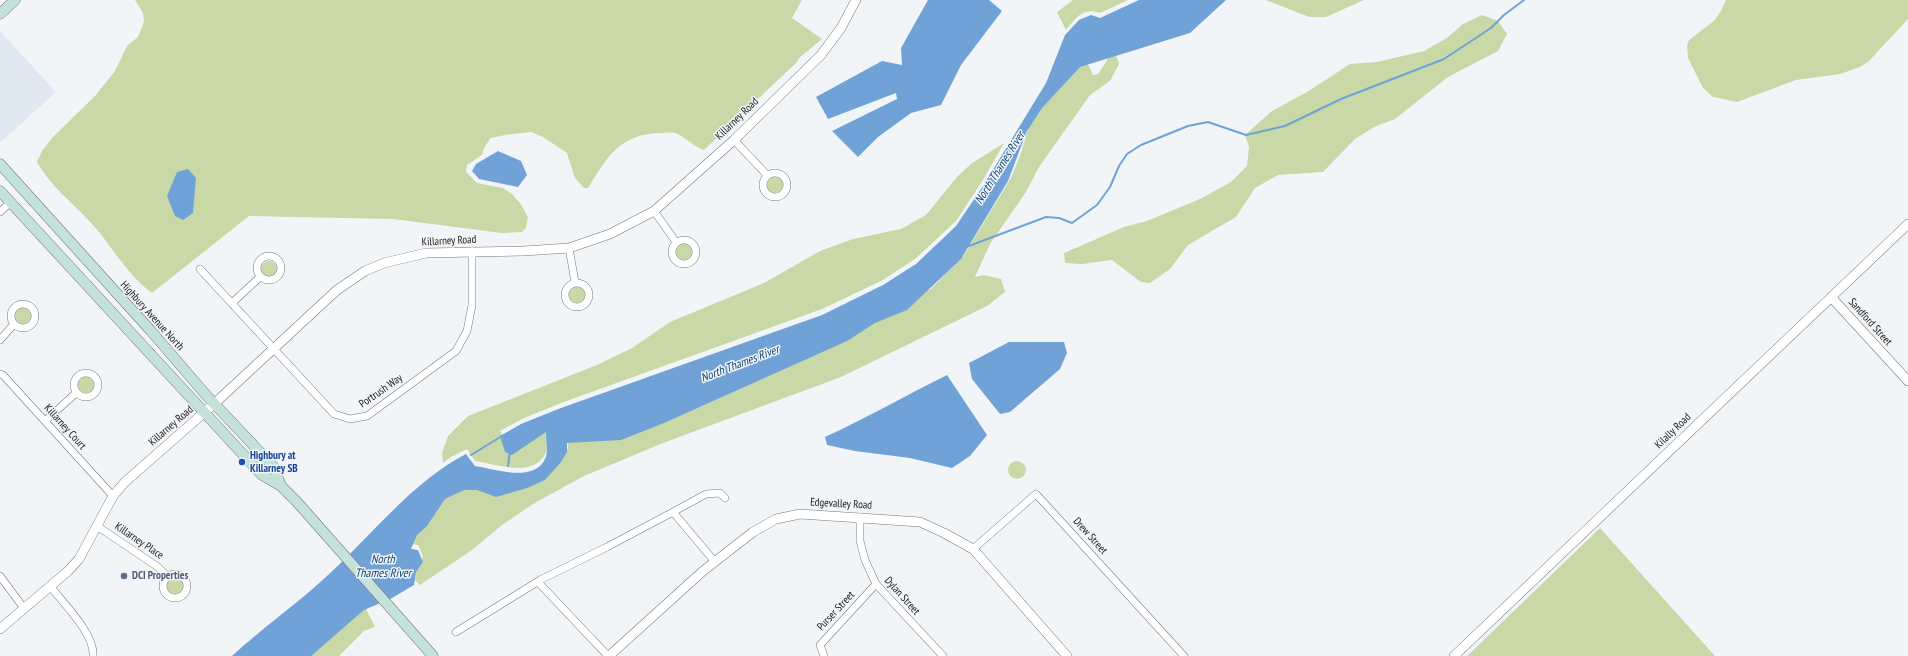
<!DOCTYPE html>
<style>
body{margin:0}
canvas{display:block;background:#f2f5f8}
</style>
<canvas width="1908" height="656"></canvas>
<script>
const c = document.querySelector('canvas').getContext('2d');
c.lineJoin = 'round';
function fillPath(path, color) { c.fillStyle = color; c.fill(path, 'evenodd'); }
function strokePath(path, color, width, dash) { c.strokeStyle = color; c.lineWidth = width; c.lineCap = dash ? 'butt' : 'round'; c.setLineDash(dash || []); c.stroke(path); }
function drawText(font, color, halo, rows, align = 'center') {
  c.font = font + ' "PT Sans Narrow",sans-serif'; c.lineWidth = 3; c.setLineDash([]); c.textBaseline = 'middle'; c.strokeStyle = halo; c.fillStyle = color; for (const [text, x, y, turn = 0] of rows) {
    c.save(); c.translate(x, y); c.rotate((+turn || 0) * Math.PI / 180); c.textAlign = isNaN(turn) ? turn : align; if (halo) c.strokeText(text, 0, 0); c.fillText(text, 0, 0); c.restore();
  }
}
fillPath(new Path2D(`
 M0,31L56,92L0,143Z`), '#e0e9f1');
fillPath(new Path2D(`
 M135,0H802L792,18L822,39L799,58L797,62L704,150C694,147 681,134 675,133C671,132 664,133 660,133C620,134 607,157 588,188H584L575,178L567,153L543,137L531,132L505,135L491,138L485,146L482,155L467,165L466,172L477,183L503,188L512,194L520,203L528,217L526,228L522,232L502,233L393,219L249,216L152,293C127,275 112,246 92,224C73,203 50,186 37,162L42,151L53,137L95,96L115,71L127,46L138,37L144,22L143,13Z
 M1073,0H1128L1100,13C1083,7 1076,18 1066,30L1057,12Z
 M1266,0H1364L1326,17H1309Z
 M1726,0H1908V19L1869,61L1860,67L1840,74L1796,80L1737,102L1713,97L1703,88L1688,58L1687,45L1689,40L1714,21L1721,11Z
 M1482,15L1498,21L1507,34L1498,51L1448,77L1395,119L1374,127L1355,139L1323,172L1278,175L1255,188L1236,217L1188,245L1170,269L1150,283L1141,282L1112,260L1082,264L1065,263L1064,253L1124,227L1147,221L1200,199L1231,182L1247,166L1249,147L1245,135L1272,111L1307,92L1350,64L1377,62L1424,51L1447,38L1463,24Z
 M1115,53L1119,64L1110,81L1090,95L1039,167L1026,192L990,244L975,277L984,275L1001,279L1005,292L987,306L841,377L663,443L584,476L533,504L502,525L472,550L420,585L415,580L417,568L423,557L418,545L412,544L418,531L446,494L465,486L497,492L562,458L568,448V439L931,289L964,255L1011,178L1021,153L1029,126L1044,104L1081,64H1088L1093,75L1098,74L1111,54Z
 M1004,143L983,180L956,221L915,259L883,280L822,309L561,403L522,419L500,431L503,436L546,427C546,434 548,445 546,452C535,479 496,464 475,461L467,449L451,457L443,463L442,453L448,436L468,416L597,365L632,348L670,322L764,283L820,251L853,239L901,229L926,215L957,177L972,163Z
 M767 185a8 8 0 1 1 16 0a8 8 0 1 1-16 0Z
 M676 252a8 8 0 1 1 16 0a8 8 0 1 1-16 0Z
 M261 269a8 8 0 1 1 16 0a8 8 0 1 1-16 0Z
 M569 295a8 8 0 1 1 16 0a8 8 0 1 1-16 0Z
 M15 316a8 8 0 1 1 16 0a8 8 0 1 1-16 0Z
 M78 385a8 8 0 1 1 16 0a8 8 0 1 1-16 0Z
 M1008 470a9 9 0 1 1 18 0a9 9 0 1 1-18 0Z
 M1600,528L1715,656H1467Z
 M167 586a8 8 0 1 1 16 0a8 8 0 1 1-16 0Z
 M365,607L375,627L364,631L339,656H308Z`), '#c8d9a7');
fillPath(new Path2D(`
 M928,0H989L1002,11L961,65L941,105L911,113L878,137L858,157L832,131L897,99L896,93L828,119L816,97L882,61L902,65L901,48Z
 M1139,0H1226L1190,33L1080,67L1042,108L1027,131L1008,181L961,259L907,310L875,323L847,341L664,423L621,440L567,443V452L561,462L545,480L527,488L496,497L477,490H464L445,499L427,526L417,535L411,549L418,550L423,562L416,572L414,585L392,598L364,610L311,656H232C262,628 297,604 327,576C372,535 412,482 466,454L475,466C496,469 535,484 546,457C548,450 546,439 546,432L512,455L505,452L500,436L521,424L561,408L822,315L883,285L916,264L956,226L983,186L1046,83L1065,35L1079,20L1091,15L1100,18Z
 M498,151L521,161L527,175L518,187L479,179L472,171L476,164Z
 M188,169L196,178L193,213L183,220L175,216L167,196L177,172Z
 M1009,342H1064L1067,353L1060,369L1010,412L1000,414L972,379L969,363Z
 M947,375L987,435L970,456L952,468L910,458L855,451L827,445L825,437C867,418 906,395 947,375Z`), '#71a2d7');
strokePath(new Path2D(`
 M966,247L1046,217L1059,218L1072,223L1097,205L1110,187L1119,166L1127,154L1141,145L1188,126L1208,122L1246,135L1285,126L1341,99L1444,59L1491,28L1504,15L1524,0
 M471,455L502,436
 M508,466L510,451`), '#71a2d7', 2);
const minor = new Path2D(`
 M734,140L767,175
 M763 185a12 12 0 1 1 24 0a12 12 0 1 1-24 0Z
 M654,211L676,242
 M0,212L11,202
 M672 252a12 12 0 1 1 24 0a12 12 0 1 1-24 0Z
 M569,248L575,282
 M257 268a12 12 0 1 1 24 0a12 12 0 1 1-24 0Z
 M200,269L334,414L350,419L367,416L456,351L467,331L472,305V251
 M565 295a12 12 0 1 1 24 0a12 12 0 1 1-24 0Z
 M232,303L260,277
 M11 316a12 12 0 1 1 24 0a12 12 0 1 1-24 0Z
 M0,340L14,324
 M74 385a12 12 0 1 1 24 0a12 12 0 1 1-24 0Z
 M0,374L3,375L113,496
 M45,421L76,393
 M673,512L706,494L720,493L725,498
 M860,517V541L865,560L876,584L943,656
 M97,526L158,567L167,576
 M973,549L1036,494L1184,656
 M163 586a12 12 0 1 1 24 0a12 12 0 1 1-24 0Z
 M0,576L23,607
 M538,582L608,656
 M50,586C63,603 95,634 93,656
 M456,632L542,579L607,547L673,512L715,562
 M824,656L820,645L876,584`);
const tertiary = new Path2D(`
 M1831,297L1908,381
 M0,629L68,571L79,559L113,496L125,482L215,403L337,290L365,271L384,263L426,253L524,251L569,248L610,234L654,211L734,140L821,55L841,28L856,0
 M609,656L703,571L753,532L776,519L800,514L920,522L944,533L973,549L1067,656
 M1454,656L1908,224`);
const secondary = new Path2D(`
 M0,14L15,0
 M0,164L151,331L207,396L274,467L281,486
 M0,191L262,475L281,486L297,502L433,656`);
strokePath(minor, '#75777a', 8);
strokePath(tertiary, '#75777a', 10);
strokePath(secondary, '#75777a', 11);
strokePath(minor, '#fff', 7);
strokePath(tertiary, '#fff', 9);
strokePath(secondary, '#c4e2d9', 10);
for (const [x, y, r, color] of [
 [242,462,4,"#1a4fb4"],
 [124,576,4,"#5c6f8a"]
]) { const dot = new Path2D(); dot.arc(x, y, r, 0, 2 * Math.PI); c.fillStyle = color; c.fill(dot); strokePath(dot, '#f2f5f8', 1.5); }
drawText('11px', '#18191a', '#f2f5f8', [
 ["Killarney Road",737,119,-44],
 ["Killarney Road",449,241,-3],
 ["Highbury Avenue North",152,316,48],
 ["Sandford Street",1870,322,48],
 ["Portrush Way",381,391,-35],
 ["Killarney Road",171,426,-41],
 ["Killarney Court",65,427,48],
 ["Kilally Road",1673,431,-44],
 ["Edgevalley Road",841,504,3],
 ["Drew Street",1090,536,48],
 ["Killarney Place",139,541,34],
 ["Dylan Street",902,596,48],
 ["Purser Street",836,611,-47]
]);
drawText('bold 11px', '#164399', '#f2f5f8', [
 ["Highbury at",250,456],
 ["Killarney SB",250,469]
], 'left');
drawText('bold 11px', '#4e5e75', '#f2f5f8', [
 ["DCI Properties",132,576]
], 'left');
drawText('italic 12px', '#0e4374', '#f2f5f8', [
 ["North Thames River",1000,168,-58],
 ["North Thames River",740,364,-21],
 ["North",383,560],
 ["Thames River",383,574]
]);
</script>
